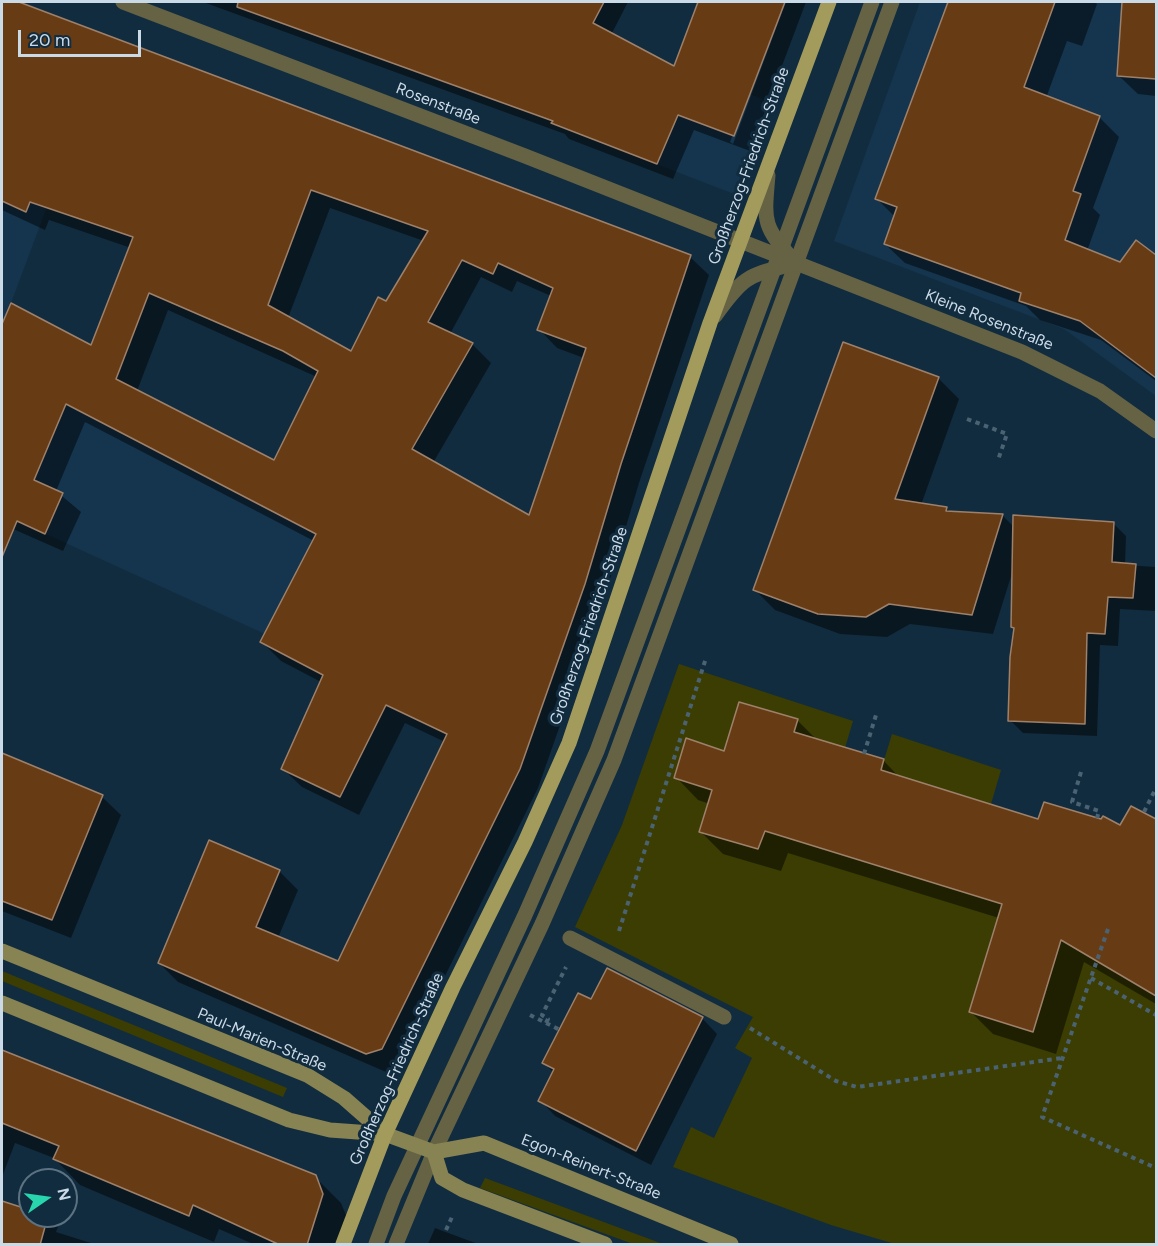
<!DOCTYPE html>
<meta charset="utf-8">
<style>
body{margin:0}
#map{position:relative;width:1158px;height:1246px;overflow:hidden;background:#122c3f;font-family:Figtree,sans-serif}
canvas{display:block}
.frame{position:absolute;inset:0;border:3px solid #cbdae7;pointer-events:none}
.north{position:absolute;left:18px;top:1168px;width:60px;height:60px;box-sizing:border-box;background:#122c3f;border:2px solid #5c7282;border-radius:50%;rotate:77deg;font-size:16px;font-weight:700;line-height:24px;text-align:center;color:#cbdae7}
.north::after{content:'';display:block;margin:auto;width:21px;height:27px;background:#28d5ad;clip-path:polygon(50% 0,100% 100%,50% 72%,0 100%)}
.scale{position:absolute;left:18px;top:30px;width:123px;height:27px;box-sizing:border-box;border:3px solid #cbdae7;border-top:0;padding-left:8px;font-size:18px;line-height:21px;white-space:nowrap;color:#cbdae7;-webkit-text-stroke:4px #122c3f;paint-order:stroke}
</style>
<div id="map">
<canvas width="1158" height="1246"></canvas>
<div class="frame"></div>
<div class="north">N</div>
<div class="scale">20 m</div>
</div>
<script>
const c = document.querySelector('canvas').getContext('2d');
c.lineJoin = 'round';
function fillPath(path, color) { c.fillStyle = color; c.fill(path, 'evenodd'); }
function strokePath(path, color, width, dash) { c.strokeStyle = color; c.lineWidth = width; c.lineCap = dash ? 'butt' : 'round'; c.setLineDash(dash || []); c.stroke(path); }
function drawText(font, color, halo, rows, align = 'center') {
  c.font = font + ' Figtree,sans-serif'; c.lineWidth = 6; c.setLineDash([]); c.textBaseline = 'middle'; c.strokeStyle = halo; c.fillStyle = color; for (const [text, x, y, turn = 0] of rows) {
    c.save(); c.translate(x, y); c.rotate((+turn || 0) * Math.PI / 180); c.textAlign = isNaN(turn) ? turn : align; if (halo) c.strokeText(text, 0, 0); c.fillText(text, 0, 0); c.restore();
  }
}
fillPath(new Path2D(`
 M920,2H1156V396L1064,329L834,241Z
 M669,64L768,101L734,194L633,155Z
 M36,187L47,207L11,303L123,361L99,421L316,534L265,634L2,514V201L26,212Z`), '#14354d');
fillPath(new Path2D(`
 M679,664L853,721L845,748L791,742L797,719L740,702L724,751L686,738L674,778L712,790L699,832L758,849L765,831L1037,914L994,928L969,1012L1033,1031L1059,948L1056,920L1106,967L1156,996V1244H895L831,1225L673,1167L691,1127L714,1138L752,1058L735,1048L753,1017L575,927L622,825Z
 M892,734L1001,770L991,804L881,770Z
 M2,971L287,1088L283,1097L2,981Z
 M485,1178L663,1244H633L480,1188Z`), '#3b3d02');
fillPath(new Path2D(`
 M2,2H14L690,257L709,275L639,483L603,603L538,788L400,1067L386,1072L178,982L159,963L279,871L298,890L278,938L339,963L445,742L405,723L359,815L302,787L283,769L321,682L281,661L262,642L314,541L85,422L56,491L81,512L63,551L4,525L2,532V328L12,305L91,347L131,248L49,220L45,230L2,210ZM330,208L424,241L387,303L352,353L288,318ZM481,277L512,292L517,281L551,296L539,329L557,348L584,358L530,517L433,463L491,363L472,344L450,334ZM168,310L317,377L275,462L137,391Z
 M203,2H628L611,35L675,68L700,2H783L730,142L733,144L786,2H806L750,151L694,130L673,179L569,139L565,134Z
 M950,2H1094L1097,4L1082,46L1067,41L1046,98L1100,118L1119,137L1093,208L1100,215L1087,251L1120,264L1137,242L1156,257V381L1101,340L1040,320L1026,306L905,263L885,244L895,217L877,199Z
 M1124,2H1156V96L1138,94L1118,75Z
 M844,344L939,379L959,399L921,505L946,508L950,512L1003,516L1015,528L1113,523L1126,536L1125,565L1156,567V611L1120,609L1118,646L1100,645L1097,736L1023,733L1010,720L1015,630L1012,627L1013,570L993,634L910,624L887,637L840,634L775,610L754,589Z
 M797,720L817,740L883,760L900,778L1039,821L1121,827L1131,808L1156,821V1004L1084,962L1056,1054L993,1034L970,1011L999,918L788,853L781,871L723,854L701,832L710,804L698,800L676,777Z
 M2,755L102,797L121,815L71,938L2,911Z
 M592,1001L702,1018L717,1034L651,1165L555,1116L540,1100L554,1073L544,1063Z
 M2,1052L315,1177L341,1203L348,1220L341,1244H253L219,1229L214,1242L80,1185L54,1158L15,1143L2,1177Z
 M2,1203L30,1211V1216H47L58,1227L56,1232L94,1244H2Z
 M435,1228L478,1244H428Z`), '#0007');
const building = new Path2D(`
 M2,2H19L691,255L621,464L585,584L520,769L382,1049L366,1054L158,963L209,840L280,870L256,927L338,961L447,734L386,705L340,797L281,769L323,675L260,642L316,534L66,404L34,480L63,493L45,534L17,521L2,557V324L11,303L91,345L133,237L30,202L26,212L2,201ZM311,190L428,231L386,301L378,297L351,351L268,305ZM462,260L493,274L498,263L553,288L537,330L586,348L529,515L412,449L473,343L428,322ZM149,293L283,351L318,371L274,460L116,379Z
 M238,2H604L593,23L674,66L698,2H785L734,136L678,115L657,164L551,123L553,121L237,7Z
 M948,2H1055L1024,87L1100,116L1073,191L1081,194L1065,240L1120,262L1136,240L1156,255V378L1080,321L1019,301L1021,293L884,244L897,207L875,199Z
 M1122,2H1156V79L1117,76Z
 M843,342L939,377L895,499L947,507L946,511L1003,514L972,615L889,604L866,617L818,614L753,590Z
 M1013,515L1114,522L1112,562L1136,564L1133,598L1108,597L1105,634L1087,633L1085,724L1008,721L1010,657L1014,628L1011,627Z
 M739,702L798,719L794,732L884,759L881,770L1038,819L1044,802L1101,819L1103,816L1120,825L1131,806L1156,819V996L1061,940L1033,1032L969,1012L1002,904L765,831L758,849L699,832L712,790L674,778L686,738L724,751Z
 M2,753L103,795L52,920L2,901Z
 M607,968L703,1017L636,1151L538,1101L554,1069L542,1063L578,993L591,999Z
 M2,1050L316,1175L323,1194L307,1245H280L193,1205L189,1216L53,1159L59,1146L2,1123Z
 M2,1201L30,1210V1216H48L40,1245H2Z`);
fillPath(building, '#673c15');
strokePath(building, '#9e816b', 1.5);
strokePath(new Path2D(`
 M967,419L1007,434L998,460
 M864,754L876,715
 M1081,772L1072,802L1099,811L1097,818
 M1144,812L1156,788
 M1108,929L1042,1117L1156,1168
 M619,931L706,658
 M1091,978L1156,1015
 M530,1015L560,1030
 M546,1023L548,1019L542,1015L566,967
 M750,1028L836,1081L857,1087L1062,1058
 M446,1230L452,1217`), '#4b6273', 4, [4.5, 4.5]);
strokePath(new Path2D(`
 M570,938L724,1017
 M376,1244L394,1196L525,915L597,751L872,2
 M396,1244L434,1152L542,924L614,760L892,2`), '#666345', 15);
strokePath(new Path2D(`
 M123,2L525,156L1022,352L1100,391L1156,431
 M768,175C764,222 762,225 794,261
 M715,316C745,274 748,276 796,263`), '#666345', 15);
strokePath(new Path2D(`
 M2,951L307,1075L344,1098L385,1134
 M2,1003L289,1120L330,1130L385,1134L434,1152L484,1143L731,1244
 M434,1152L442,1178L463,1190L605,1244`), '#888352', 15);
strokePath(new Path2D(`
 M343,1244L385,1134L453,987L525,842L569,743L710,323L829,2`), '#a29b5b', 15);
drawText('16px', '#cbdae7', '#122c3f', [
 ["Rosenstraße",438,104,21],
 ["Großherzog-Friedrich-Straße",749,166,-70],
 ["Kleine Rosenstraße",989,320,22],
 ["Großherzog-Friedrich-Straße",589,626,-71],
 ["Paul-Marien-Straße",262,1040,23],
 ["Großherzog-Friedrich-Straße",397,1069,-66],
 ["Egon-Reinert-Straße",591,1167,22]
]);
</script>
